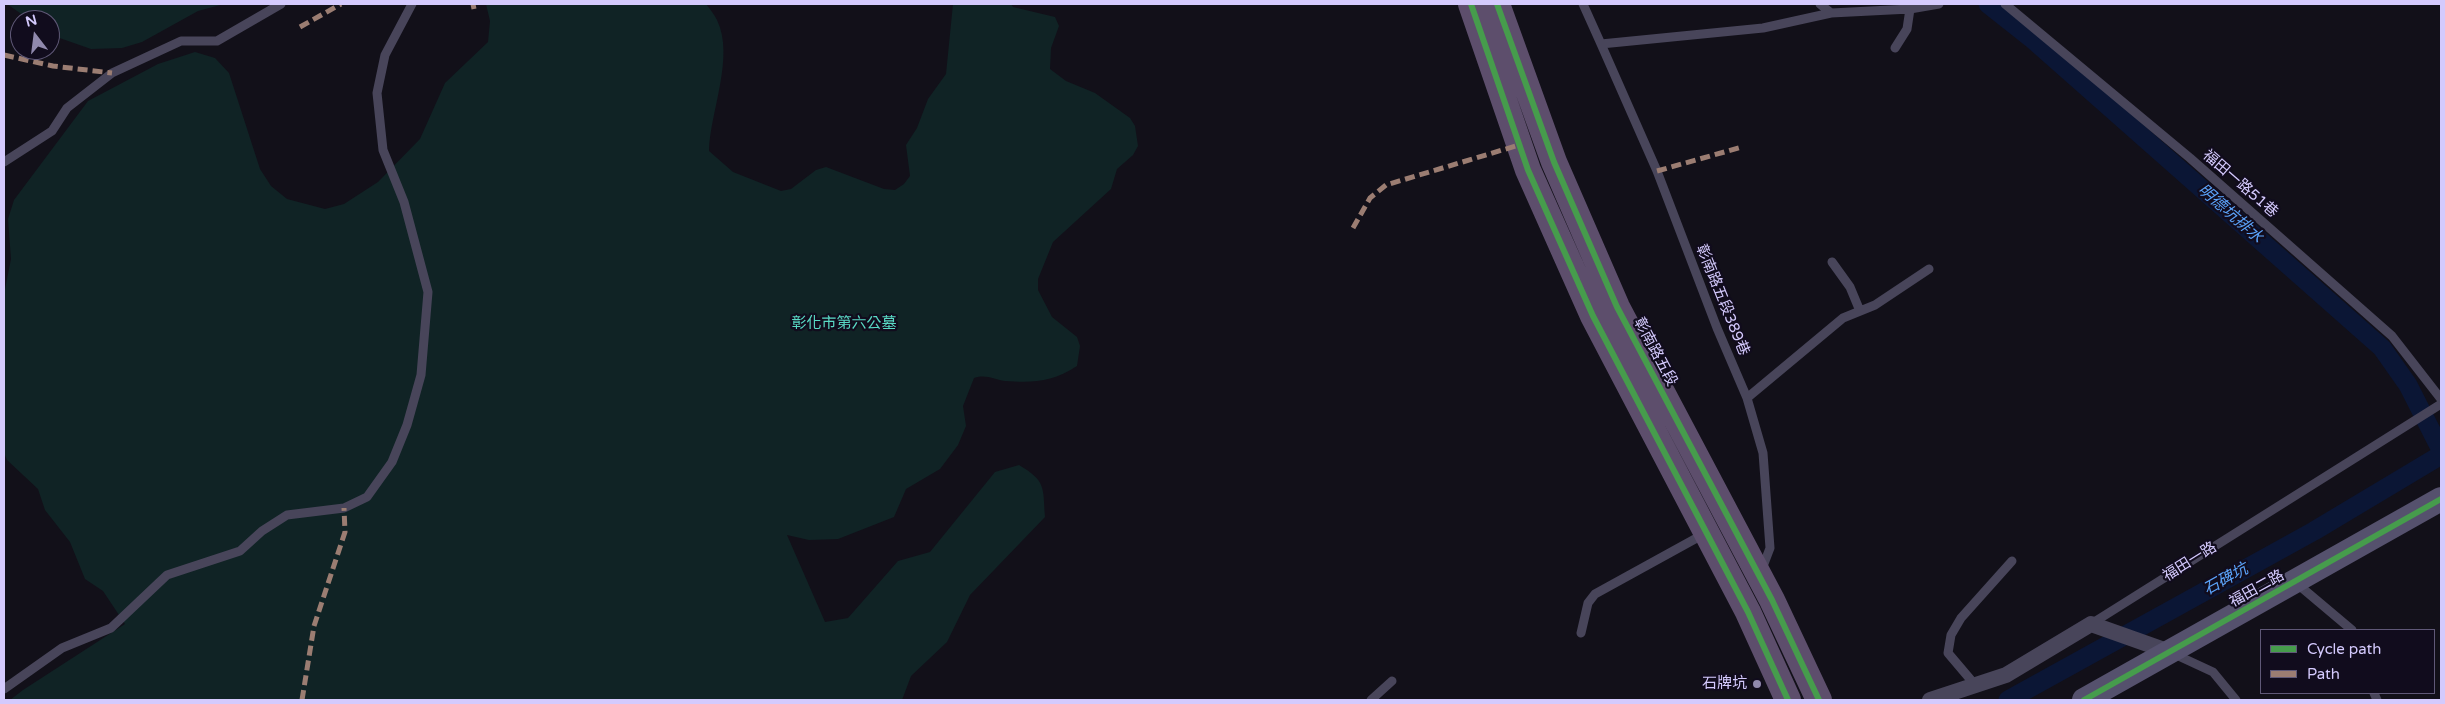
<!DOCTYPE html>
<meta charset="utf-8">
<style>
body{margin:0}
#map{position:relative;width:2445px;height:704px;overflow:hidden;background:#121019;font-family:"Varela Round",sans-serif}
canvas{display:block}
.frame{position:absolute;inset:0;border:5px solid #d4cafd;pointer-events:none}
.legend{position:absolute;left:2260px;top:629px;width:175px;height:65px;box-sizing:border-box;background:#110c1d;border:1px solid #5f5877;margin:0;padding:6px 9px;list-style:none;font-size:15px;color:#d4cafd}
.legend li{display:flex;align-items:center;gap:10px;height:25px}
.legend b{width:25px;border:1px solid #5f5877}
.north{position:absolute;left:10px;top:10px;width:50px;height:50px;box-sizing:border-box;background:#110c1d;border:1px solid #5f5877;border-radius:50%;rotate:345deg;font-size:14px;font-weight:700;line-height:20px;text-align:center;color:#d4cafd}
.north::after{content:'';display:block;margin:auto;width:18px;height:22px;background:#9089ad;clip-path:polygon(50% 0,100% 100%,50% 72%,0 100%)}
</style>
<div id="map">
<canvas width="2445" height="704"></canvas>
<div class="frame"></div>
<ul class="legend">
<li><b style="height:6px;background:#469c4c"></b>Cycle path</li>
<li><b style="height:6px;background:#9b7d72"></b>Path</li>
</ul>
<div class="north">N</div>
</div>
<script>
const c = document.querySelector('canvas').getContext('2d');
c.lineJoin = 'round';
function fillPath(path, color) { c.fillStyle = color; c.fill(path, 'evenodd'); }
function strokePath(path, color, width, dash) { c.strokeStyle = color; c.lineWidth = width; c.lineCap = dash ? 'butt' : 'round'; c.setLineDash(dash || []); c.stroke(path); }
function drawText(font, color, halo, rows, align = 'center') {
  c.font = font + ' "Varela Round","Noto Sans TC",sans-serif'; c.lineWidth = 4.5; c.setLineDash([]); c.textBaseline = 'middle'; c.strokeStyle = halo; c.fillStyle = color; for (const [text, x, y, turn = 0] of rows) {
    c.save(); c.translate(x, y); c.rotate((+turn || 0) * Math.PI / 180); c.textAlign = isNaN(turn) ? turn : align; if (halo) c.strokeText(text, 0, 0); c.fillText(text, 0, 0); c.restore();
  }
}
fillPath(new Path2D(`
 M7,4H224L198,11L142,42L122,48L91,49L51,35L50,20H30Z
 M486,4H706C710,9 714,14 717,20C735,57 710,112 709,151L733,172L781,191L791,189L816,170L826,167L884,189L895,190L904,184L910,176L906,145L917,128L928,99L946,74L953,4H1011L1013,7L1055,17L1059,26L1051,48L1050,69L1066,81L1095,93L1130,118L1135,126L1138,146L1133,155L1117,169L1111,189L1053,242L1038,279V290L1052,317L1077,337L1080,346L1077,366C1052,382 1034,383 1005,381C993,379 986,374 974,378L963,406L966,426L958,445L940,469L906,489L894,517L838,539L809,540L787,535L825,622L848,618L898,561L930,552L995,472L1019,465C1046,481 1043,487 1045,517L970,595L947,642L911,676L902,700H10L23,690L125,624L103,591L85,579L70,542L45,510L38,489L7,460L4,453V294L11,259L8,219L14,200L88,101L158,64L195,52L215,58L229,73L260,169L271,186L287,199L325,209L344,204L378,182L420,139L445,83L488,42L490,21Z`), '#102325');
strokePath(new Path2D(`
 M1988,4L2031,38L2382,348L2408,385L2441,450
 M2008,700L2314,531L2441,455`), '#0b1635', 19);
strokePath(new Path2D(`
 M1583,4L1601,44
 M1820,4L1831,13
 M2005,4L2190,158L2392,336L2441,399
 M1895,48L1907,29L1910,9
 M4,162L52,131L67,108L112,73L181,41H217L281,4
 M1832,262L1850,287L1860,311
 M1747,398L1843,318L1875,305L1929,269
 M1762,569L1770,548L1763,453L1747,398L1717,328L1657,171L1601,44L1763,28L1831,13L1910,9L1939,4
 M2295,582L2352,630
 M2091,624L2441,404
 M1581,633L1588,603L1595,594L1704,534
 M2172,653L2213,672L2236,700
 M1976,686L1948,653L1951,635L1961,618L2012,561
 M4,689L62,648L111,628L167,575L240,551L262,531L287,515L344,508L367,497L392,462L407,425L421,375L428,292L404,202L383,150L377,93L385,55L412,4
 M2374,693L2377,700
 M1371,700L1392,681`), '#48455a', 9);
strokePath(new Path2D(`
 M1930,700L2006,675L2091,624L2170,652`), '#48455a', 16);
strokePath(new Path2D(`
 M2084,700L2441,499`), '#55516d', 24);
strokePath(new Path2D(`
 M1471,4L1528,170L1593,316L1748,612L1788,700
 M1497,4L1554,162L1617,307L1772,600L1819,700`), '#5d4e6c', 26);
strokePath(new Path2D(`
 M473,4L474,9
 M300,27L341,4
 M4,55L53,66L112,73
 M1657,171L1742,147
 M1353,228L1370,198L1386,185L1519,145
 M302,700L314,626L345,532L344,508`), '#9b7d72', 5, [10, 5]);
strokePath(new Path2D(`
 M1471,4L1528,170L1593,316L1748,612L1788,700
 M1497,4L1554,162L1617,307L1772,600L1819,700
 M2084,700L2441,499`), '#469c4c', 6);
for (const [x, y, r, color] of [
 [1757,684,5,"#9089ad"]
]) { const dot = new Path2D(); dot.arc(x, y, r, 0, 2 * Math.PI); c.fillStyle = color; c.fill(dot); strokePath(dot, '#110c1d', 2); }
drawText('15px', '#d4cafd', '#110c1d', [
 ["福田一路51巷",2240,184,41],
 ["彰南路五段389巷",1722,300,68],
 ["彰南路五段",1655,352,62],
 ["福田一路",2190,562,-32],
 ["福田二路",2257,589,-29]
]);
drawText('15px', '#59dac5', '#110c1d', [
 ["彰化市第六公墓",844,324]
]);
drawText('15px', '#d4cafd', '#110c1d', [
 ["石牌坑",1747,684]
], 'right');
drawText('italic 16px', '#5ba3fa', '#110c1d', [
 ["明德坑排水",2230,214,41],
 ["石碑坑",2226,580,-29]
]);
</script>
